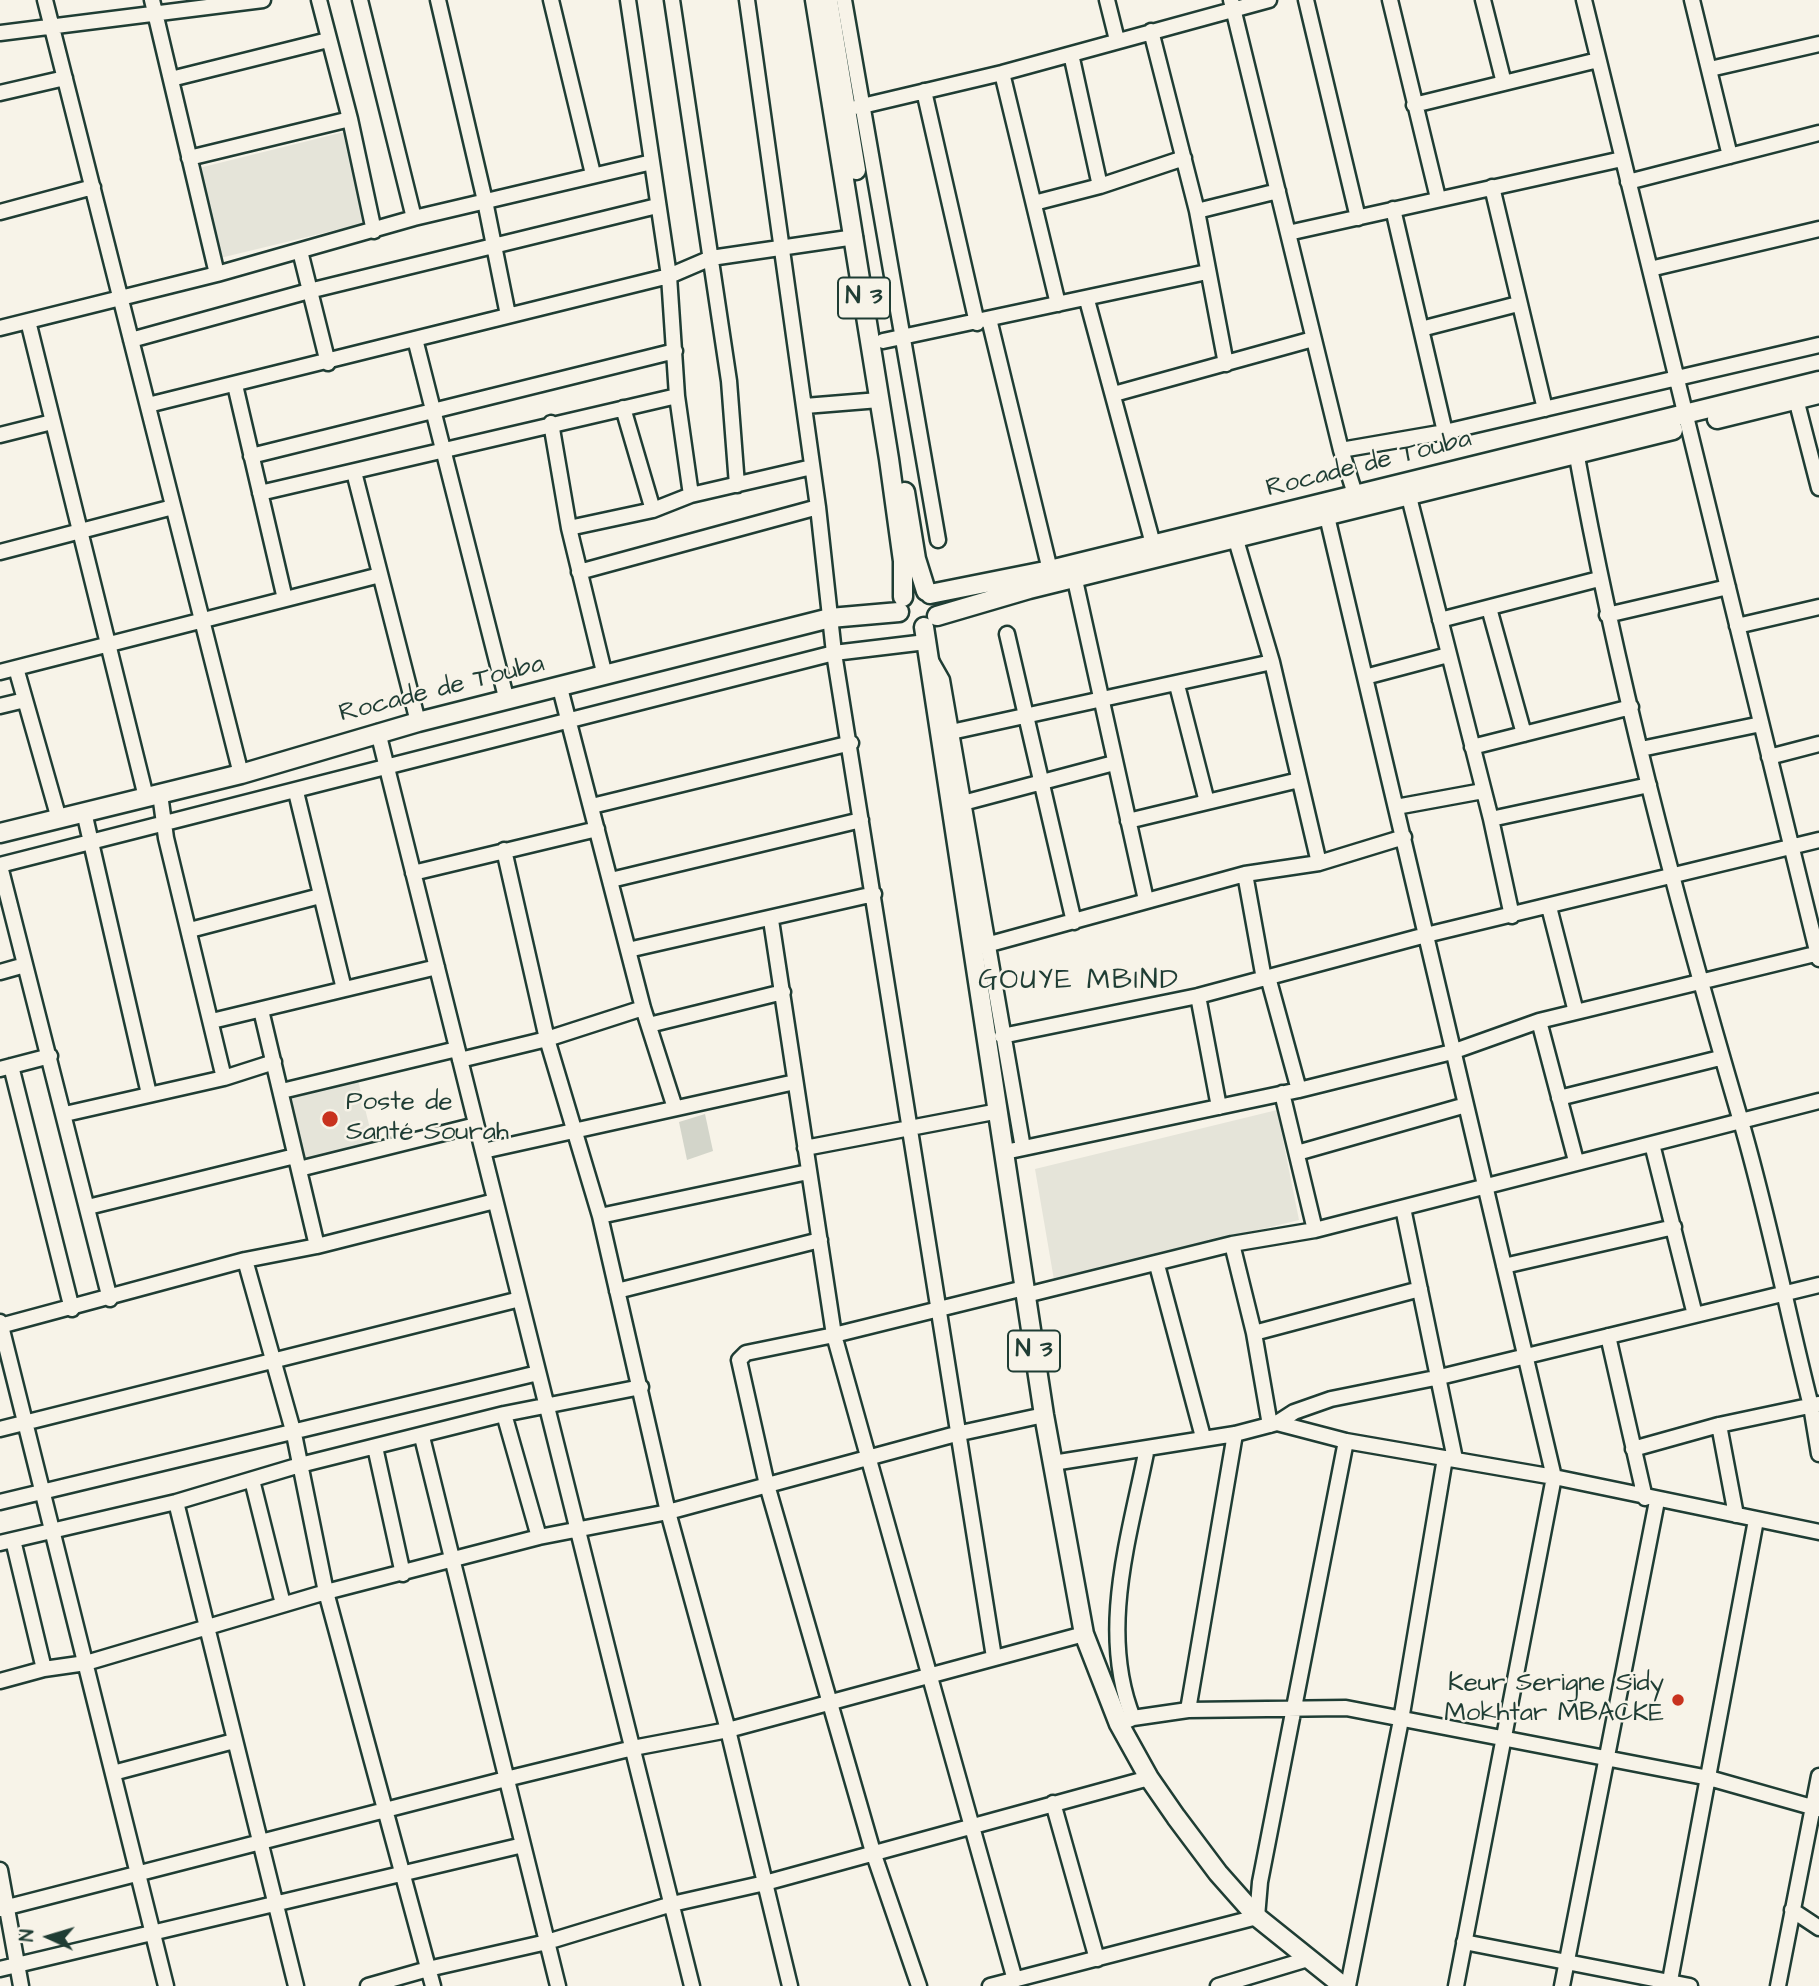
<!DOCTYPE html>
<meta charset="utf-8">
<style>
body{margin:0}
#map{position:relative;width:1819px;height:1986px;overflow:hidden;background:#f7f3e8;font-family:"Architects Daughter",sans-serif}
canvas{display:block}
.north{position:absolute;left:14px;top:1902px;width:70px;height:70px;-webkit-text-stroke:5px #f7f3e8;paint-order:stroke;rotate:274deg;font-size:19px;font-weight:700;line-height:28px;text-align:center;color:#1f3d34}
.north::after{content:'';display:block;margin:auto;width:24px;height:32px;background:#1f3d34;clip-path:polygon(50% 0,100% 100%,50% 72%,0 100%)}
</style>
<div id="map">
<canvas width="1819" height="1986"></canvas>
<div class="north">N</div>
</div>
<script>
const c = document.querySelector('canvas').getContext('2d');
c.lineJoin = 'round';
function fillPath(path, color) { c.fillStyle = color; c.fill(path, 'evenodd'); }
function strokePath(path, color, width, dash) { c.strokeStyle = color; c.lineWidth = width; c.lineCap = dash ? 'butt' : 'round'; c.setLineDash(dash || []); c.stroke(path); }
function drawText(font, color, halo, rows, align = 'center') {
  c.font = font + ' "Architects Daughter",sans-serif'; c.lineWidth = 5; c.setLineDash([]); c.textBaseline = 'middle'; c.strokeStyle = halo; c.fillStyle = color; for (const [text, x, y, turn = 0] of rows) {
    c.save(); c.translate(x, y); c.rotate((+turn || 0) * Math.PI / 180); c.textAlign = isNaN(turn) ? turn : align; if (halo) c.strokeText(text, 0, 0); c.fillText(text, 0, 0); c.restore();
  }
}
fillPath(new Path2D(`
 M344,132L365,223L220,258L199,168Z
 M357,1076L374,1145L303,1163L286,1093Z
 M1277,1110L1299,1220L1054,1280L1035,1169Z`), '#e5e4d9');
fillPath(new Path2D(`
 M705,1114L713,1151L687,1160L679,1122Z`), '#d3d5ca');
const minor = new Path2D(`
 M45,0L241,774
 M152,0L217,274
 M319,0L350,119L374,231
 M360,0L414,218
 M438,0L485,201L508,315
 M551,0L593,174
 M628,0L669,276L677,396L691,495
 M672,0L729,381L737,485
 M747,0L818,507L834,653L994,1657
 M844,0L938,540
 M1107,0L1117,40
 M1231,0L1341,450L1356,497
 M1306,0L1358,218
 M1390,0L1438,198
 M1483,0L1504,83
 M1584,0L1819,959
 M1692,0L1730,156
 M1151,31L1197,211L1226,364
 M0,33L263,0
 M1071,54L1100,186
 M1710,69L1819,44
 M1002,73L1058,304
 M171,79L328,40
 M924,91L977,323
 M0,93L65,78
 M1414,105L1598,60
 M858,107L1002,73L1269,0
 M189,158L350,119
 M1628,182L1819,133
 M1492,187L1545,409
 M1034,203L1100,186L1184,158
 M1393,209L1445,432
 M1197,211L1278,191
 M0,212L93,187
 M1288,233L1622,159
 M300,251L328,363
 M1650,269L1819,229
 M1087,300L1153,544
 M989,319L1050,570
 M28,321L146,797
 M0,328L217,274L414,218L652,162
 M1421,329L1518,304
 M415,339L507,701
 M131,340L309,291L657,206
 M883,341L1207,272
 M235,385L285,599
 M1114,394L1313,339
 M1796,399L1819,488
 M148,405L669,276L711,258L855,237
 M805,406L879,400
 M623,408L653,510
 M551,423L569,528L605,676
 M0,435L52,422
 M1575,446C1616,673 1675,897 1740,1118C1768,1213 1787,1311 1811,1406L1819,1454
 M1341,450L1445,432L1819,345
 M251,456L675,351
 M354,472L418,722
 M260,493L677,396
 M1409,497L1491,819L1512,916
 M1325,508L1554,1477L1456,1986
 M569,528L653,510L691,495L812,467
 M1236,540L1272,662L1319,863
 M0,552L173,507
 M579,572L818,507
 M1075,580L1146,900
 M1489,608L1524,734
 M1607,615L1728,587
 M1440,620L1599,579
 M1737,626L1819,607
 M1007,634L1074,922
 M930,659L942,680L1023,1148
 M16,668L59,819
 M0,672L380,575
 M1365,677L1448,655
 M1177,685L1207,802
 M560,688L643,1008L675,1108
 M0,706L25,700
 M378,732L692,1986
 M942,734L1272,662
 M1472,747L1631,707
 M1641,749L1761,724
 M1769,757L1819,744
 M296,792L344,989
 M160,794L166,838L224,1078
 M963,803L1114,763
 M592,806L851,743
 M1396,807L1483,791
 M84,812L149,1094
 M1491,819L1649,785
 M1128,821L1299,780
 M504,850L547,1039L600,1216L668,1512L728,1730L790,1986
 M0,865L834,653L926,642
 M0,866L110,1299
 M413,873L597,829
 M1245,874L1264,979
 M611,880L861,820
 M1549,907L1576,1012
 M771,920L834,1335L1015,1980
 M190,930L320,896
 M979,947L1245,874L1319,863L1404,837
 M628,950L874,894
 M0,972L25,965
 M1268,977L1299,1090
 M1198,996L1219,1107
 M261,1010L317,1246
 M212,1021L437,967
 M1539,1021L1576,1161
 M649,1025L783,992
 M1002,1036L1198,996L1426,935L1819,840
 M460,1060L547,1039L643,1008
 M11,1066L72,1309
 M0,1069L50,1056
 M282,1091L457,1049
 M1282,1093L1315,1230
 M1559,1098L1720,1058
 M65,1114L224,1078L274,1062
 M1652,1144L1695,1315
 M805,1148L999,1111
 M483,1151L795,1082
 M1005,1152L1299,1090L1452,1052L1539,1021L1819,953
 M1297,1153L1466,1105
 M299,1169L476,1125
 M88,1207L295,1156
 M1403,1208L1455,1459
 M600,1216L808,1172
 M1232,1244L1254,1333L1270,1425
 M245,1260L294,1434L326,1592L433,1986
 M1157,1265L1203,1437
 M1504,1266L1674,1227
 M617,1291L820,1240
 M1026,1295L1232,1244L1315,1230L1819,1101
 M0,1322L166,1986
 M0,1326L245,1260L317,1246L495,1201
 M1254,1333L1420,1289
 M1608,1336L1645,1498
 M504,1414L539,1537
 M1277,1423L1346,1441L1554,1477L1819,1532
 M1719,1425L1736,1515
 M0,1429L520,1299
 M422,1437L558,1986
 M375,1447L403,1574
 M1633,1449L1719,1425L1818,1404
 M1053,1463L1235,1434L1277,1423L1294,1412L1331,1399L1440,1377L1819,1285
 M252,1480L283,1604
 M0,1502L538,1373
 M176,1502L296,1986
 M13,1540L44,1669
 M0,1543L176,1502L300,1465L504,1414L641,1387
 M0,1681L44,1669L86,1663L326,1592L539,1537L668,1512L956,1434L1044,1415
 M1188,1710L1235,1434
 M1133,1718C1098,1631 1130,1535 1147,1448
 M1119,1724L1133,1718L1188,1710L1346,1708L1709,1778L1819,1809
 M113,1773L234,1741
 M1053,1803L1097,1959
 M0,1870L21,1986
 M0,1909L506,1779L633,1748L728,1730L1084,1634
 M1792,1910L1819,1928
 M1464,1942L1690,1986
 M0,1969L523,1845
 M368,1986L428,1969L547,1942L672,1904L765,1883L1149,1778
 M919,1986L873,1852L767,1485L739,1360L746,1353L834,1335L1024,1288
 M990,1986L1257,1917L1260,1882L1346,1441
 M1218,1986L1308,1959
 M1348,1986L1401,1720L1445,1458
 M1562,1986L1657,1501
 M1669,1986L1756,1520
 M1778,1986L1819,1776`);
const major = new Path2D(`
 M815,0L889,459L903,561V597
 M828,0L856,170
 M1717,419L1819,394
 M905,492L916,559L926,591
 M930,594L1050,570L1819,381
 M937,616L1029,589L1673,430
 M924,627L1044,1415L1084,1634L1119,1724L1149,1778L1176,1817L1218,1873L1257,1917L1343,1986
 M0,833L241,774L418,722L830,618L899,612`);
strokePath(minor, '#1f3d34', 19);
strokePath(major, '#1f3d34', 23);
strokePath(minor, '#f7f3e8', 14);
strokePath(major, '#f7f3e8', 18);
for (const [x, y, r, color] of [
 [330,1119,9,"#c8321e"],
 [1678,1700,7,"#c8321e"]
]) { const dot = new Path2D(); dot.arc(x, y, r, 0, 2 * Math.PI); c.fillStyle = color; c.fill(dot); strokePath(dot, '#f7f3e8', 2.5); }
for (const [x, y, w] of [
 [864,298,52],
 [1034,1351,52]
]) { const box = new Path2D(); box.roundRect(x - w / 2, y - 20.5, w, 41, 5); c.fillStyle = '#f7f3e8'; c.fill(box); strokePath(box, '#1f3d34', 2); }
drawText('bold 24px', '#1f3d34', null, [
 ["N 3",864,298],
 ["N 3",1034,1351]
]);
drawText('26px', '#1f3d34', '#f7f3e8', [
 ["Rocade de Touba",1369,465,-14],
 ["Rocade de Touba",442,690,-14]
]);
drawText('26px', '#1f3d34', '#f7f3e8', [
 ["Poste de",346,1104],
 ["Santé Sourah",346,1134],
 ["Keur Serigne Sidy",1664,1685,"right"],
 ["Mokhtar MBACKE",1664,1715,"right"]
], 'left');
c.letterSpacing = '2px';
drawText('28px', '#1f3d34', '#f7f3e8', [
 ["GOUYE MBIND",1079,982]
]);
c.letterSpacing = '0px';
</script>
